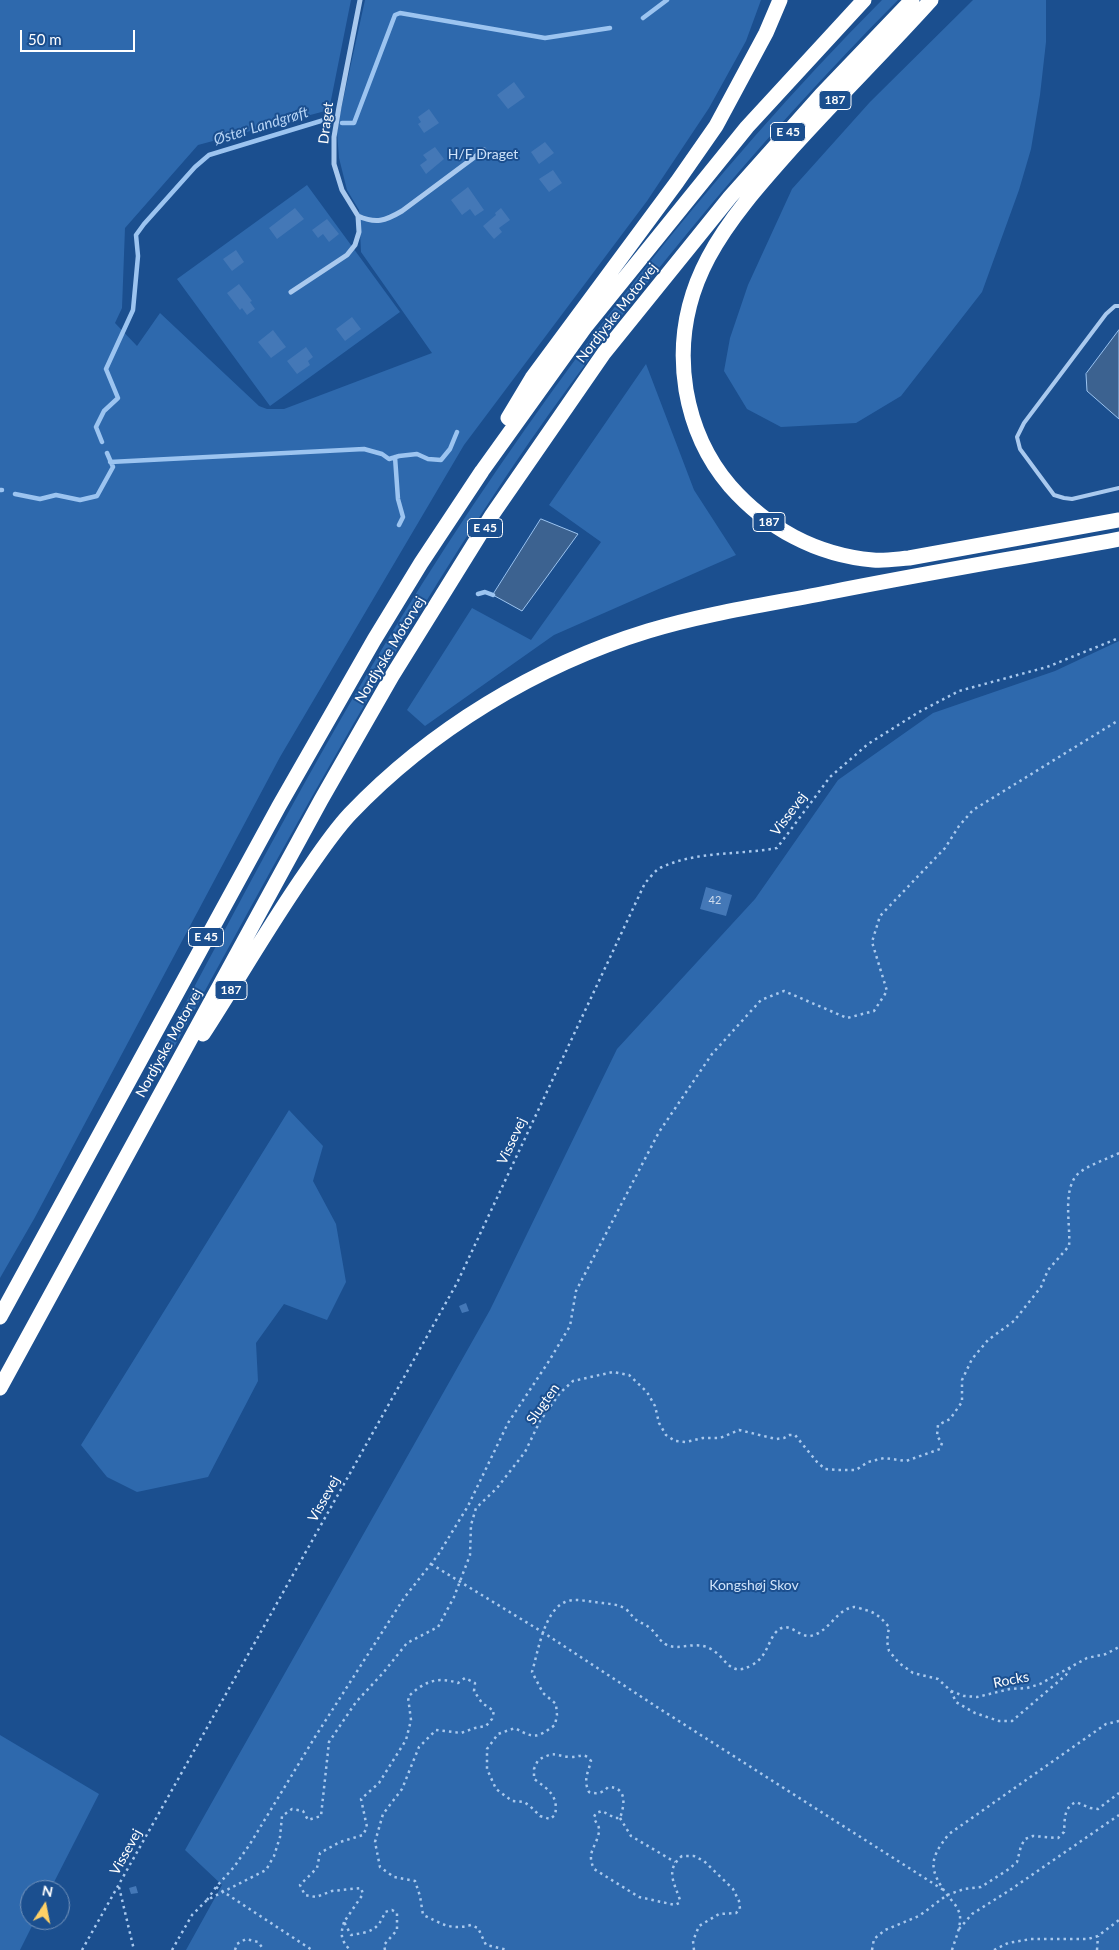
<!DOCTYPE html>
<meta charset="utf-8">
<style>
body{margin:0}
#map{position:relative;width:1119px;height:1950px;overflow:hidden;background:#1b4f8f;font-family:Lato,sans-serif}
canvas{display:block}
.north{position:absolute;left:20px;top:1880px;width:50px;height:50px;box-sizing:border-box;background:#1b4f8f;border:1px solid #7695bc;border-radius:50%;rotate:11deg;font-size:14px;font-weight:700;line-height:20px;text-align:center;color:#fff}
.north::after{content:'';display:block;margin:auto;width:18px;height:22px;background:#ffd166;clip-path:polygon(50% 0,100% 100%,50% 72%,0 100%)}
.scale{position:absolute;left:20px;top:30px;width:115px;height:22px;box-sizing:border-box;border:2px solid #fff;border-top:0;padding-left:6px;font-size:15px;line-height:18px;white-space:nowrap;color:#fff;-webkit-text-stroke:4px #1b4f8f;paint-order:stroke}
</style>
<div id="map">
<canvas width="1119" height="1950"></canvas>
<div class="north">N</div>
<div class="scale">50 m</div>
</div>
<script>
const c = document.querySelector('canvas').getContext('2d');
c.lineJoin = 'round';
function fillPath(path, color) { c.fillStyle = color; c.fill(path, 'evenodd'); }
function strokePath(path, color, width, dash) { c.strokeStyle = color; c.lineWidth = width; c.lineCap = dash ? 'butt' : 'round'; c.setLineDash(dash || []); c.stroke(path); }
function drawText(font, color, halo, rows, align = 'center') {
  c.font = font + ' Lato,sans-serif'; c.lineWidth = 4; c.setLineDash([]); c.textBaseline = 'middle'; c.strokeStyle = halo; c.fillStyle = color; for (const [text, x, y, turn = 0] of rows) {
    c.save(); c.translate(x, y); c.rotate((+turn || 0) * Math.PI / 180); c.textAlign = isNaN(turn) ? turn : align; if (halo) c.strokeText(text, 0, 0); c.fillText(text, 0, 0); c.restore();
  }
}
fillPath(new Path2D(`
 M0,0H351L329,110L198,145L125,228L122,308L115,323L137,346L160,313L259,406L267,409H284L432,353L361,252L359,210L347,190L339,158L337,132L340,114L365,0H761L746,41L709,108L647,201L464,445L280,757L34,1219L0,1278Z
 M882,0H898C753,146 620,307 505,478C382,662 278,858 171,1053L162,1068L153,1076L151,1073L161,1049C245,893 327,734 422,584C555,374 707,176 882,0Z
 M973,0H1046V42L1040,95L1031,149L1019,190L982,292L901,396L856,423L781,427L747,409L724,371L730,338L748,285L792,189L870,102Z
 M307,185L400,312L270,406L177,279Z
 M646,364L694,490L736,555L554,635L425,726L407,710L472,608L531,640L601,542L549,505Z
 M1119,641V1950H186L222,1885L185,1850L490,1310L617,1049L755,899L838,780L933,713L1055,671Z
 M289,1110L323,1146L313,1181L336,1224L346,1282L327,1320L284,1304L256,1343L258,1381L208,1477L137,1492L107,1477L81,1445Z
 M0,1735L99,1794L50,1890H30V1920H35L20,1950H0Z`), '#2e69ad');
const water = new Path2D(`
 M1119,330V419L1087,391L1086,374Z
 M541,519L578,534L522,611L493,595Z`);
fillPath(water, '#3c6290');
strokePath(water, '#9cc4f0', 1);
strokePath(new Path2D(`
 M643,18L667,0
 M342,123H354L395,15L400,13L545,38L610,28
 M102,442L96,427L104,411L118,398L106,369L133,310L138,256L136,235L144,224L195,167L209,155L324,120
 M395,457L398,499L403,517L399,525
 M110,462L364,449L382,454L389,459L399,456L417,454L428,459L441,460L450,449L457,432
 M0,490H2
 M15,494L40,499L56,495L80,500L97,496L113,467L107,453
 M478,594L485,592L493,595`), '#9cc4f0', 4.5);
fillPath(new Path2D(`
 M514,82L525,97L508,109L497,95Z
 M429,109L439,123L424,133L418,124L421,122L418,117Z
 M545,142L554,153L539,164L531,152Z
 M435,147L444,159L426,174L420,165L427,160L423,155Z
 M553,170L562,183L549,192L539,179Z
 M468,187L484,210L475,216L470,209L462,215L451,200Z
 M295,208L304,219L277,239L269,228Z
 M501,208L510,220L499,228L502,232L494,239L483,226L496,215L495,213Z
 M327,219L339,234L329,242L323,234L318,238L312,230Z
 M236,250L244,262L232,271L223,259Z
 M239,284L252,301L250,302L255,309L247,315L242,308L240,310L227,293Z
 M352,317L361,329L345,341L336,329Z
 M273,330L286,347L271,358L258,342Z
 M306,347L313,357L308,361L310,365L297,374L287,361Z
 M706,887L732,895L726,916L700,909Z
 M466,1303L469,1311L462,1313L459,1306Z
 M136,1886L138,1893L131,1894L129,1888Z`), '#4478b7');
strokePath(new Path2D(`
 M431,1564L544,1633L660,1709L945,1891
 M951,1691L964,1696L977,1697L1010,1689L1027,1688L1040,1684L1087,1658L1106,1654L1119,1647
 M620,1818L631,1836L675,1862
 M119,1887L134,1950
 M216,1887L312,1950
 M207,1900L216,1887L234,1867L250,1844L315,1737L404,1598L438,1555L468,1506L508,1423L549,1361L570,1326L576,1291L659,1132L712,1054L761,1000L784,991L847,1018L874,1011L887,991L872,942L880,916L945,848L959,826L973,810L1119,720
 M344,1922C340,1935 341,1940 350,1950
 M959,1929L972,1914L1010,1890L1119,1815
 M82,1950L457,1283L645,883C650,878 655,870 662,867C697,851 739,855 777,848L830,777L868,744L919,712L959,691L1047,667L1119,638
 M172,1950L192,1915L207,1900L266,1870L274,1856L280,1837L282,1816L292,1809L303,1811L308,1820L321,1816L329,1742L356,1702L383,1673L407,1643L438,1627L454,1597L470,1555L471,1525L476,1508L497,1488L525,1452L540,1421L560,1393L573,1381L613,1372L629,1375L647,1392L655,1406L659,1423L666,1435L675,1441L686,1442L703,1438H720L739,1430L776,1439L784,1438L789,1435H795L817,1462L825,1469L837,1470H856L868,1462L884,1458L906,1461L940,1449L942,1443L937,1436L938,1425L950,1419L962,1402V1380L972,1359L988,1340L1014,1321L1041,1287L1048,1270L1069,1246C1071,1225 1061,1187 1080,1172C1091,1164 1107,1159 1119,1153
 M235,1950L237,1944L246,1939L258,1942L264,1950
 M385,1950L384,1945L397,1930V1913L392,1910L385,1912C378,1931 370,1932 351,1935L344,1922L363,1894L361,1888L332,1891L316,1897L305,1895L300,1885L317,1868L320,1853L340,1842L363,1835L367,1827L361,1799L379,1783L406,1740L411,1720L408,1697C423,1682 437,1676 458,1683L465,1678L475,1683L474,1691L482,1703L494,1711L492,1719L486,1726L475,1728L461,1733L436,1730L419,1747L402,1789L383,1814L375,1842L380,1867L394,1877L415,1881L420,1896L423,1915C441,1923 450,1931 471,1925L478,1928L486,1945L508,1950
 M694,1950L693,1941L699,1926L719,1914L736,1913L740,1909L739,1901L733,1889L704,1861L694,1856H682C665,1870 674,1882 680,1900L679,1903L675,1905L639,1897L594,1869C586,1852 596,1848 599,1832C600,1825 595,1823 594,1817L596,1813L602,1811L615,1818H620C625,1804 627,1787 608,1787C602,1794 596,1794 589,1792C583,1780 588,1773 591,1761C584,1751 579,1758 569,1757C552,1755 556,1751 538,1760L534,1769V1779C548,1789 559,1796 555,1815L550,1819L540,1816L530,1806L524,1802L512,1801L496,1789L487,1769V1749L498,1734L515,1728C534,1739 537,1738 555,1725L557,1715L556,1704L543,1693L532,1672C538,1652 544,1611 565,1602C574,1598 585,1601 595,1602C606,1604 618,1603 627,1610C630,1613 632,1616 635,1619C640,1623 646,1624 651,1629C657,1634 659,1641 667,1645C680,1651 695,1640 711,1649C727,1658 729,1678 752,1665C767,1657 767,1643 776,1632C788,1619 798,1637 810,1636C829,1633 836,1609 854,1607C857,1607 862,1609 865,1610C876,1612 882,1619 889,1627L887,1641L889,1651L899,1663L913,1673L938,1679L951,1691L956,1702L975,1713L999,1721H1012L1066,1675L1071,1666
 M872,1950L874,1939L885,1930L919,1916L947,1895L964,1889L981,1887L1009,1869L1017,1862L1021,1846L1025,1839L1033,1836L1058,1838L1064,1832C1065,1820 1063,1808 1076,1802L1090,1808L1098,1809L1119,1793
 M952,1950C955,1940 961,1927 960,1916C959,1908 952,1901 948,1896C928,1869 929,1859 949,1834L1106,1724L1119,1721
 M994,1950L1008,1943L1031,1939H1088L1098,1936L1119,1920
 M1097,1950L1098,1936`), '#a9c9ee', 2.5, [2.5, 4]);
strokePath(new Path2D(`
 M1119,306H1115L1106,314L1024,423L1017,437L1020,449L1054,495L1064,498L1072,499L1119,488`), '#a9c9ee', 4);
strokePath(new Path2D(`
 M358,216C376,224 385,221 402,211L484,150
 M291,292L347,255L355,245L359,232L358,216L342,190L334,164V137L339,107L360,0`), '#a9c9ee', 5);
strokePath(new Path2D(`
 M931,0C886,50 838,97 793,147C729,219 669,285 686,390C692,425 706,458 730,486C767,528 816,555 873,560C885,561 897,559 909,558L1119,520
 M508,418L532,378L677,182L716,126L766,33L780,0
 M203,1034C238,980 270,924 307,871C320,852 334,831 350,814C430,730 537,665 648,631C707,613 770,604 831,592C927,573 1023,557 1119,539
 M0,1317L279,806L374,640L421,563L482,471L586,326L747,127L864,0
 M0,1388L321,800L392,676L492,515L604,353L730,197L821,95L912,0`), '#fff', 15);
drawText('11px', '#d0dded', null, [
 ["42",715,900]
]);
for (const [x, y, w] of [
 [835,100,32],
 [788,132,35],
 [769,522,32],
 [485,528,35],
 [206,937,35],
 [231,990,32]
]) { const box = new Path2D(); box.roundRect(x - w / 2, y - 9.5, w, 19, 4); c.fillStyle = '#1b4f8f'; c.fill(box); strokePath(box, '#fff', 1); }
drawText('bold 12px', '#fff', null, [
 ["187",835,100],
 ["E 45",788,132],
 ["187",769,522],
 ["E 45",485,528],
 ["E 45",206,937],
 ["187",231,990]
]);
drawText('14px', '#fff', '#1b4f8f', [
 ["Draget",326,123,-83],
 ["Nordjyske Motorvej",617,313,-52],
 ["Nordjyske Motorvej",390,650,-59],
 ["Vissevej",789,814,-53],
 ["Nordjyske Motorvej",169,1043,-61],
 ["Vissevej",512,1141,-65],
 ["Slugten",543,1404,-55],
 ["Vissevej",324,1499,-61],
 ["Rocks",1011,1680,-11],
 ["Vissevej",126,1852,-61]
]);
drawText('14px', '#cfe3fa', '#1b4f8f', [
 ["H/F Draget",483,154],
 ["Kongshøj Skov",754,1585]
]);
drawText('italic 15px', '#b5d3f5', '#1b4f8f', [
 ["Øster Landgrøft",261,126,-17]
]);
</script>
